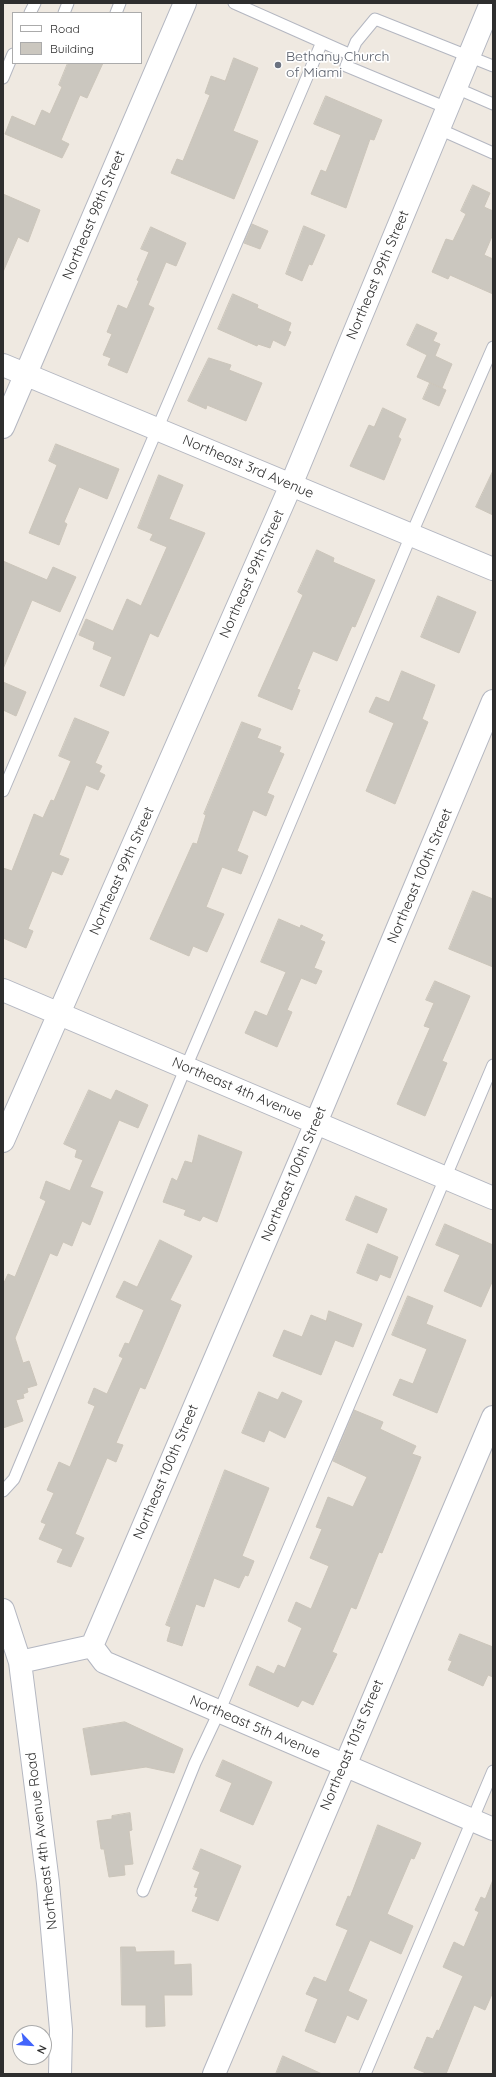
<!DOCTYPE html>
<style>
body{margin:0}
#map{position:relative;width:496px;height:2077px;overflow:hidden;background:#efe9e1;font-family:Quicksand,sans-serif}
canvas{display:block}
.frame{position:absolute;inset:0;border:4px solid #2e2e2e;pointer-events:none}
.legend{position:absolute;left:12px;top:12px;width:130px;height:52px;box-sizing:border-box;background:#fff;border:1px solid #ababab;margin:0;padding:5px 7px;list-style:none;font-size:12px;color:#2e2e2e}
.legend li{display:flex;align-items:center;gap:8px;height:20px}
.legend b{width:20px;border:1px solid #ababab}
.north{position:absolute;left:12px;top:2025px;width:40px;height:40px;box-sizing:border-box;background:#fff;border:1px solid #ababab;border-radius:50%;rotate:115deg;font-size:11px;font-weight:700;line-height:16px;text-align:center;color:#2e2e2e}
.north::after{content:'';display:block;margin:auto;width:14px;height:18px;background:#4264fb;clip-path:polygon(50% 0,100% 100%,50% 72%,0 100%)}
</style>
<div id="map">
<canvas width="496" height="2077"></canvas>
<div class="frame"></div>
<ul class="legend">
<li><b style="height:5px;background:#fff"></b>Road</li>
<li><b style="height:11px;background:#cbc7bf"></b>Building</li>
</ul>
<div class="north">N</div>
</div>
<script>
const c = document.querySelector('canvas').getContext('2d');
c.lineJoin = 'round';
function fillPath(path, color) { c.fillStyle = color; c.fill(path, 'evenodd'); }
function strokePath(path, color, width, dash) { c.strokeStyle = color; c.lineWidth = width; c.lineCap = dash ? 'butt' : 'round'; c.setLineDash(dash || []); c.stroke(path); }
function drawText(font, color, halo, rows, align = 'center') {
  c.font = font + ' Quicksand,sans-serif'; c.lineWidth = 3.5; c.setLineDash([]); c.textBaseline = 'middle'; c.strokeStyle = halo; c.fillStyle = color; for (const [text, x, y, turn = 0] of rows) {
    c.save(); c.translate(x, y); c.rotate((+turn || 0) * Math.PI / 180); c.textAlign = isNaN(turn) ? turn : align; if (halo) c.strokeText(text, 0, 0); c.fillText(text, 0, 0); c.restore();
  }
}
const building = new Path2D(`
 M234,58L258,68L233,131L258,141L234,199L171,173L177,159L183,161L210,95L205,93L211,76L225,81Z
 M68,63H103L87,98L80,95L61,140L69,144L62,158L5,134L12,116L35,126L42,110L50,114L62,87L59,85Z
 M326,96L382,120L374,140L370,139L346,208L311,194L321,170L326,172L341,135L314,124Z
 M473,185L490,193L484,207L493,211V234L484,255L493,259V294L450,275L448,279L432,272L446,239L453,241L466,214L461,211Z
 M3,194L40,210L28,242L18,237L3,272Z
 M252,224L268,231L260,249L244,243Z
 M304,226L325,235L312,265L309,264L302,281L286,274Z
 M151,227L186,243L176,266L166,262L148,305L154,308L127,373L108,365L111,358L103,355L112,334L107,332L118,305L127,309L139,281L137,280L149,252L141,249Z
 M233,294L258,305L257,308L291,323L288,331L291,332L285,346L273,340L270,348L258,344L257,346L218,329Z
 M417,324L437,333L433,341L440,344L435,356L452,364L442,388L417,377L427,355L407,345Z
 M209,358L231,365L229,370L262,383L246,421L207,405L206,409L188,401Z
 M430,383L446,390L439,406L423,399Z
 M383,408L406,419L398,437L401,439L384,480L350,466L369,425L374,427Z
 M56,444L119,469L107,499L79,487L64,522L67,524L59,545L29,533L57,465L49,461Z
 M493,471V515L476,507Z
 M159,475L183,485L169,519L205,533L158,637L150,633L124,696L100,686L112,657L93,649L95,642L79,635L86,619L113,631L127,599L141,606L167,547L150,540L153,534L138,528Z
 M317,550L334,558L333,562L375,580L355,627L352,626L337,661L313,651L297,689L300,690L292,710L258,696L303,595L298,592Z
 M3,561L47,580L53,567L76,577L60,612L32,600L3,669Z
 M438,596L476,612L459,653L421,637Z
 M402,671L435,685L422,719L428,722L395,804L366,791L394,723L369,712L376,697L389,702Z
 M3,682L26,692L16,716L3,710Z
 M75,718L109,732L95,763L102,766L99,772L105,775L98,790L86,785L59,855L69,859L62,875L52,871L28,929L33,931L26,948L3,938V868L12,871L34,814L43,818L51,800L54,801L71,761L59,756Z
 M242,722L261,729L257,738L281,747L279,752L284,754L267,793L274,796L266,816L253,810L237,851L248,856L241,874L222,867L206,907L224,914L207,952L193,946L189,956L150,939L193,843L197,844L206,815L204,814Z
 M473,891L493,899V967L449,949Z
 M279,919L300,928L301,925L323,935L320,940L325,942L314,968L322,971L316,984L301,978L287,1010L292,1012L277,1047L245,1033L255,1011L267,1016L286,972L261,962Z
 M435,981L470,996L442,1061L447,1063L425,1116L397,1104L430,1028L424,1026L434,1003L426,1000Z
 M89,1090L111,1100L116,1090L148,1105L138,1128L119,1120L90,1187L103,1192L90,1225L82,1221L72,1246L63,1242L57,1256L50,1253L15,1338L23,1363L29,1361L37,1385L27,1388L28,1392L23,1394L24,1398L16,1400L23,1421L3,1428V1285L8,1274L15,1277L46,1201L40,1198L46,1181L70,1191L83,1160L75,1157L77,1150L64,1144Z
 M199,1135L242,1152L217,1222L203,1216L200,1221L184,1215L186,1210L163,1202L172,1178L177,1181L185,1161L192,1163Z
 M356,1196L387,1209L377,1233L346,1220Z
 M445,1224L493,1245V1280L481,1307L444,1291L460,1255L436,1245Z
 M160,1240L192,1256L170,1300L181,1305L145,1389L140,1387L116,1443L123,1445L116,1462L107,1458L75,1534L84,1538L71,1567L57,1562L63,1549L39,1539L46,1524L41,1522L54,1493L47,1490L59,1462L70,1467L95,1406L88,1403L94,1388L107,1394L123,1358L119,1356L125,1343L129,1344L144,1310L116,1297L124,1281L137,1287Z
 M368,1244L398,1257L390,1278L380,1274L377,1281L357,1273Z
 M408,1296L433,1306L426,1324L466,1340L437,1413L393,1395L400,1379L413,1384L427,1349L392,1335Z
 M329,1311L362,1324L353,1347L335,1340L321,1375L273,1356L284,1330L302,1337L311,1315L326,1321Z
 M259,1392L278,1400L282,1392L302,1401L285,1438L269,1430L264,1442L242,1433Z
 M354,1410L383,1422L380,1429L416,1446L412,1454L421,1457L382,1553L379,1552L356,1609L351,1607L332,1652L337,1654L313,1705L302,1700L298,1707L249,1685L257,1666L274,1674L278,1665L285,1668L302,1628L288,1621L296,1602L311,1609L329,1566L310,1558L322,1529L316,1527L328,1497L353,1507L367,1477L333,1461Z
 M225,1470L269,1488L242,1556L254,1561L248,1576L245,1575L239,1588L214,1578L204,1607L196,1604L182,1646L167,1641L171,1627L166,1625Z
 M460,1634L493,1647V1677L488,1675L483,1686L448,1670L452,1661L449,1660Z
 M125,1722L183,1749L174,1773L146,1767L91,1775L83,1729Z
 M223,1760L272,1782L253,1825L220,1811L232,1783L216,1776Z
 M130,1813L132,1830L129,1831L133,1864L124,1865L125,1875L109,1877L104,1849H101L97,1821L112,1819V1816Z
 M378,1825L421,1843L414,1859L411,1858L387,1914L413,1926L401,1954L370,1940L348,1991L367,2000L358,2020L347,2015L335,2043L305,2031L318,1999L306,1994L314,1977L326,1982L348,1930L336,1925L348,1896L350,1897Z
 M201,1849L241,1866L218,1921L192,1911L198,1897L195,1896L198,1888L194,1887L200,1872L193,1869Z
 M493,1880V1992L485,2010L474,2005L446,2074H428L414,2068L427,2037L433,2039L437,2030L439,2031L463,1976L443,1967L454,1942L464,1947L479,1912L475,1910L481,1897L485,1899Z
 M121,1947H135L136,1952L174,1951V1965L191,1964L192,1995H164L165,2026L146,2027V2005H122Z
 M283,2056L322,2074H276Z`);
fillPath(building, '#cbc7bf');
strokePath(building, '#cbc5ba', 1);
const lane = new Path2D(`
 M234,3L351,55
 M30,13L35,3
 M64,13L68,3
 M116,13L120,3
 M3,78L13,54
 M456,88L493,104
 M447,108L346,66L356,42L375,19L493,66
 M439,129L493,153
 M3,791L322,42
 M3,1491L14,1479L186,1067L267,878L412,533L493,347
 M143,1891L195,1763L219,1712L493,1065
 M365,2074L493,1771`);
const street = new Path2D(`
 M3,365L493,569
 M3,427L185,3
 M3,990L493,1198
 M3,1141L291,485L491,3
 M3,1610L20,1662L48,1883L61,2030L60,2074
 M92,1646L307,1144L493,701
 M20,1662L92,1646L104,1662L493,1829
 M214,2074L493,1417`);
strokePath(lane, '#b4b7c1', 13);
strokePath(street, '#b4b7c1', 24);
strokePath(lane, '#fff', 11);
strokePath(street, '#fff', 22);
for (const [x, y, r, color] of [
 [278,65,4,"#6b7280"]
]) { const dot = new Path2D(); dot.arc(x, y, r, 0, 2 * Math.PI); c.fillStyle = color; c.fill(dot); strokePath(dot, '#fff', 1.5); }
drawText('14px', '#5b616d', '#fff', [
 ["Bethany Church",286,57],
 ["of Miami",286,73]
], 'left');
drawText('14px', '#2e2e2e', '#fff', [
 ["Northeast 98th Street",94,215,-67],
 ["Northeast 99th Street",378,275,-67],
 ["Northeast 3rd Avenue",248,467,23],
 ["Northeast 99th Street",252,574,-66],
 ["Northeast 99th Street",122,871,-66],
 ["Northeast 100th Street",420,876,-67],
 ["Northeast 4th Avenue",237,1089,23],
 ["Northeast 100th Street",294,1174,-67],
 ["Northeast 100th Street",166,1472,-67],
 ["Northeast 5th Avenue",255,1727,23],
 ["Northeast 101st Street",352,1745,-67],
 ["Northeast 4th Avenue Road",42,1841,-97]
]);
</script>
